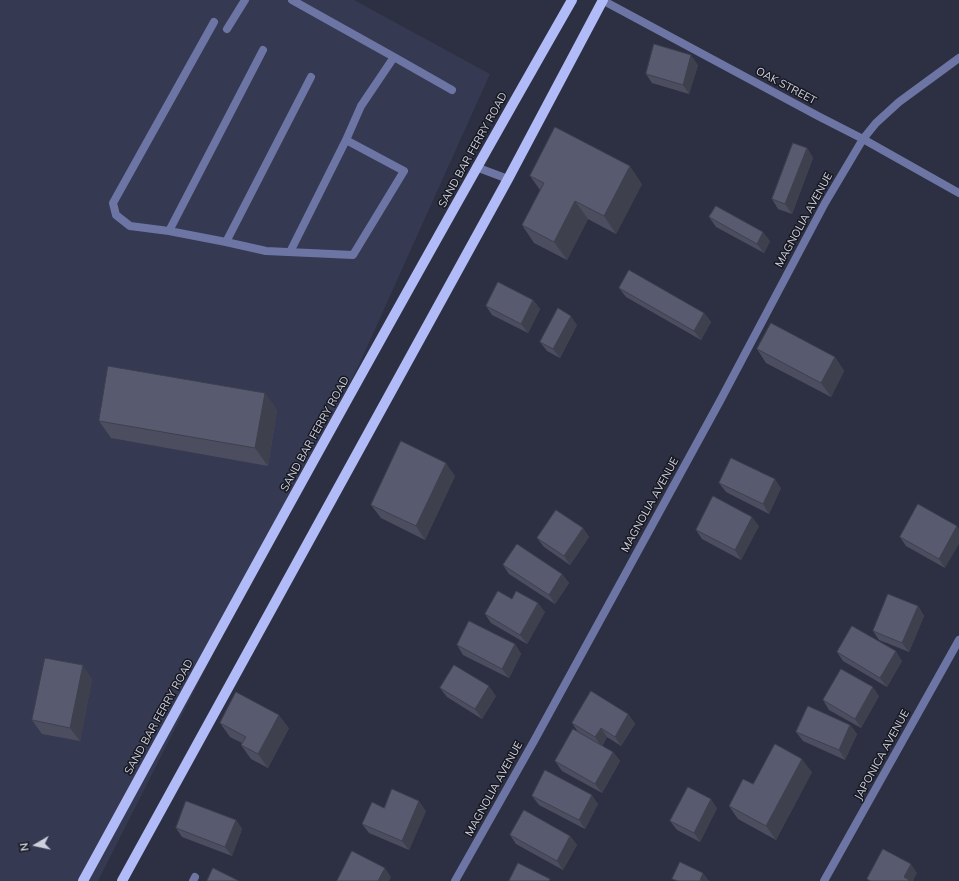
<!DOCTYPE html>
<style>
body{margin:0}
#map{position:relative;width:959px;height:881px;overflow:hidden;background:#2d3042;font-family:Mulish,sans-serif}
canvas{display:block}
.north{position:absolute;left:16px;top:825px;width:40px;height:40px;-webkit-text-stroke:3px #171821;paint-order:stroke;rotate:261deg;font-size:11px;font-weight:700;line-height:16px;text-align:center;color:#ced1dd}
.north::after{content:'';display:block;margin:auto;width:14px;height:18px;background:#ced1dd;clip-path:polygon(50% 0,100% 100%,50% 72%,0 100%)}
</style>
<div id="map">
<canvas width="959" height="881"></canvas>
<div class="north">N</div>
</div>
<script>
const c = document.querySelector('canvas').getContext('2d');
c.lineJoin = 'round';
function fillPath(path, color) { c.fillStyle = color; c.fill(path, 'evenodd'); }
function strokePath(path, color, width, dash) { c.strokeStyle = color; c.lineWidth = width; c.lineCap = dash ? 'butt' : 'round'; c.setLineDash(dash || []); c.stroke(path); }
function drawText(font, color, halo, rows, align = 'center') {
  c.font = font + ' Mulish,sans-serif'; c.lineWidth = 3; c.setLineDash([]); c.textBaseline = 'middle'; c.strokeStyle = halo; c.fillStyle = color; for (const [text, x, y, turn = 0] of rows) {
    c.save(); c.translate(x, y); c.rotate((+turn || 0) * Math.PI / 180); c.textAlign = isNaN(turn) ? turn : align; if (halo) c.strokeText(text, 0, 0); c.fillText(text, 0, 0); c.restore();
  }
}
fillPath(new Path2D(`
 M0,0H354L490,74L358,367L98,881H0Z`), '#353951');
strokePath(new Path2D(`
 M292,0L394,57L361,106L346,140
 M214,22L113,203L116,215L130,226L169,231L226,242L311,77
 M227,29L245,0
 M394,57L452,90
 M476,167L508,179
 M169,231L263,50
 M226,242L266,251L353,255L404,171L346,140L290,252
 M193,881L195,877`), '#6d75a5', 8);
strokePath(new Path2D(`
 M455,881L534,741L720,401L825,203L863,139L876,123L899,102L959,58
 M824,881L959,640`), '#6d75a5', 8);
strokePath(new Path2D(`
 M602,0L818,116L863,139L959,193`), '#6d75a5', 8);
strokePath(new Path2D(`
 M83,881C244,586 405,292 572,0
 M122,881L508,179L603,0`), '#b1bbf7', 10);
fillPath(new Path2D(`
 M698,65L689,94L652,83L646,74Z
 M807,148L813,158L792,214L778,209L772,199Z
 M530,176L642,184L616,234L588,219L567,260L534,243L522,225L540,190Z
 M709,217L770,241L764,253L716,227Z
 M619,288L704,313L711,322L701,340L626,297Z
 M533,300L540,309L528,333L492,315L486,306Z
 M577,325L560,358L547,351L540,342Z
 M757,349L835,357L844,371L831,397L766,363Z
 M265,393L277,410L268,466L111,438L99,421Z
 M455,476L425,540L381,518L371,505Z
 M719,483L781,488L769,514L726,492Z
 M918,504L945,568L906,546L900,537Z
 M759,526L741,560L702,539L696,530Z
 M583,528L589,537L570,565L544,547L537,538Z
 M503,565L562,574L569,583L555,604L509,574Z
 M512,599L545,612L527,644L491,623L485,614Z
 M918,606L924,616L909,652L879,640L873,631Z
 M515,644L521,654L509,678L463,655L457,645Z
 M837,652L902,661L887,687L843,661Z
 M92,679L80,741L42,734L32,720Z
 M440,688L496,696L482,719L447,697Z
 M879,696L861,728L829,710L823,700Z
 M628,714L635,724L621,746L607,737L602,746L613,752L620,761L602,793L562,771L555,761L585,736L578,732L572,723Z
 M220,723L289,728L268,768L251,759L241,745L242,743L230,737Z
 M850,725L857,734L845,760L803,741L796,732Z
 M812,772L776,840L738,819L729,806L753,784Z
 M532,796L598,804L585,829L539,805Z
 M384,808L426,811L409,850L369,833L362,824Z
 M717,808L700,842L677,830L670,821Z
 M236,820L242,829L232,856L182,837L176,828Z
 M510,835L570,836L577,845L563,870L516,844Z`), '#4c4e60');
fillPath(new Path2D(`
 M691,55L698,65L689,94L683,85Z
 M807,148L813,158L792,214L785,204Z
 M630,166L642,184L616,234L604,216Z
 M575,201L588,219L567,260L554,242Z
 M763,232L770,241L764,253L757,244Z
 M533,300L540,309L528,333L521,324Z
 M704,313L711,322L701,340L694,331Z
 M571,316L577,325L560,358L553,349Z
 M835,357L844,371L831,397L821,383Z
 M265,393L277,410L268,466L255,448Z
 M446,463L455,476L425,540L416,526Z
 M775,479L781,488L769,514L763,504Z
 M752,517L759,526L741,560L735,550Z
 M957,526L959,529V544L945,568L939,559Z
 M583,528L589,537L570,565L564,556Z
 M562,574L569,583L555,604L549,595Z
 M538,603L545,612L527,644L520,635Z
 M918,606L924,616L909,652L902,643Z
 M515,644L521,654L509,678L502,669Z
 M896,651L902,661L887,687L880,678Z
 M83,665L92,679L80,741L70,728Z
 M489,686L496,696L482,719L475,709Z
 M873,687L879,696L861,728L855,719Z
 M628,714L635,724L621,746L615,737Z
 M279,715L289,728L268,768L258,754Z
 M850,725L857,734L845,760L839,750Z
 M601,728L607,737L601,746L595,737Z
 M613,752L620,761L602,793L595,784Z
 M802,759L812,772L776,840L766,826Z
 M592,795L598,804L585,829L579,820Z
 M711,799L717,808L700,842L694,833Z
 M419,801L426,811L409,850L402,841Z
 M236,820L242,829L232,856L225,847Z
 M570,836L577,845L563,870L557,861Z
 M911,864L917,873L913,881H906L904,877Z
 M385,868L391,877L389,881H378Z
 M703,873L709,881H700Z`), '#3e404e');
const building = new Path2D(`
 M654,44L691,55L683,85L646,74Z
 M555,127L630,166L604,216L575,201L554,242L522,225L544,183L530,176Z
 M793,143L807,148L785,204L772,199Z
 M716,206L763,232L757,244L709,217Z
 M629,270L704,313L694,331L619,288Z
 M498,282L533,300L521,324L486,306Z
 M558,308L571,316L553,349L540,342Z
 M771,323L835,357L821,383L757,349Z
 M108,366L265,393L255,448L99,421Z
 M401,441L446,463L416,526L371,505Z
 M731,458L775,479L763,504L719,483Z
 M713,496L752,517L735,550L696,530Z
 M918,504L957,526L939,559L900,537Z
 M556,510L583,528L564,556L537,538Z
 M517,544L562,574L549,595L503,565Z
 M498,591L512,599L516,591L538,603L520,635L485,614Z
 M888,594L918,606L902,643L873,631Z
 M469,621L515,644L502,669L457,645Z
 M852,626L896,651L880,678L837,652Z
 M45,658L83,665L70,728L32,720Z
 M454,665L489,686L475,709L440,688Z
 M841,669L873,687L855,719L823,700Z
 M591,691L628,714L615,737L601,728L595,737L572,723Z
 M236,692L279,715L258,754L241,745L246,737L220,723Z
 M808,706L850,725L839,750L796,732Z
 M573,729L613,752L595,784L555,761Z
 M775,744L802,759L766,826L729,806L743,779L753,784Z
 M545,770L592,795L579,820L532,796Z
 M688,787L711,799L694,833L670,821Z
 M392,789L419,801L402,841L362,824L372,802L384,808Z
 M186,801L236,820L225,847L176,828Z
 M524,810L570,836L557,861L510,835Z
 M883,849L911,864L904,877L909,880L908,881H870L867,879Z
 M352,851L385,868L378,881H337Z
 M680,862L703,873L700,881H678L672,879Z
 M518,863L550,879L549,881H509Z
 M213,868L239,881H207Z`);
fillPath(building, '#585b70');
strokePath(building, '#3e404e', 1);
drawText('11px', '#ced1dd', '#171821', [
 ["OAK STREET",786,86,28],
 ["SAND BAR FERRY ROAD",473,150,-61],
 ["MAGNOLIA AVENUE",804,220,-61],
 ["SAND BAR FERRY ROAD",315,434,-61],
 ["MAGNOLIA AVENUE",650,505,-61],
 ["SAND BAR FERRY ROAD",159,717,-61],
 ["JAPONICA AVENUE",882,755,-61],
 ["MAGNOLIA AVENUE",494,789,-61]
]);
</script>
